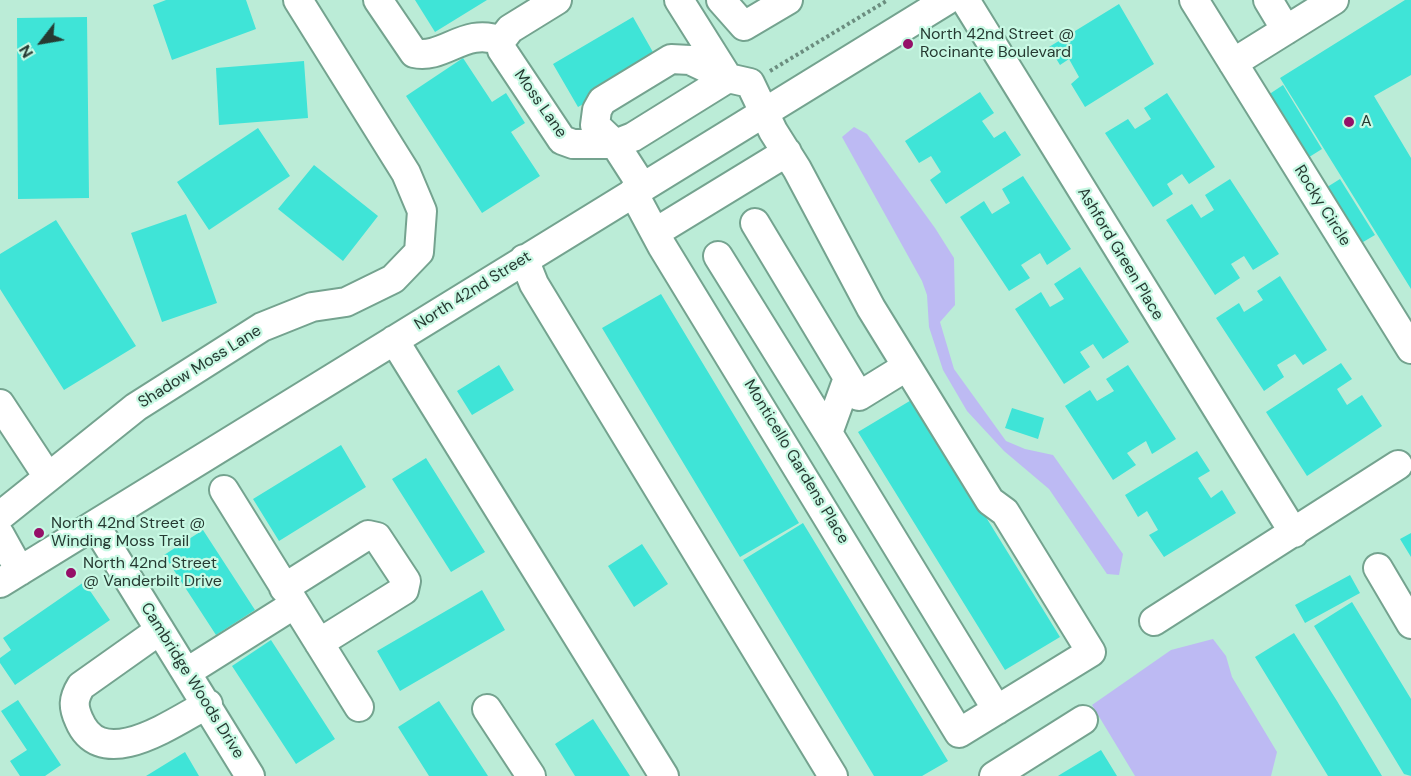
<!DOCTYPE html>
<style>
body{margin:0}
#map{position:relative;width:1411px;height:776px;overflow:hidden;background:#bbecd7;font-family:"DM Sans",sans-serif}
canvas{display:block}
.north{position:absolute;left:12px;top:12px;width:60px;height:60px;-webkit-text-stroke:4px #c8f9e4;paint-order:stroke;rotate:239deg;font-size:16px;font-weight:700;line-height:24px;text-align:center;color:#263a32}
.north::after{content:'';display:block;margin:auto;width:21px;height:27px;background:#263a32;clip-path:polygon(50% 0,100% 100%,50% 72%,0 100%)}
</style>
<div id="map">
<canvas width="1411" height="776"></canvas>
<div class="north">N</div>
</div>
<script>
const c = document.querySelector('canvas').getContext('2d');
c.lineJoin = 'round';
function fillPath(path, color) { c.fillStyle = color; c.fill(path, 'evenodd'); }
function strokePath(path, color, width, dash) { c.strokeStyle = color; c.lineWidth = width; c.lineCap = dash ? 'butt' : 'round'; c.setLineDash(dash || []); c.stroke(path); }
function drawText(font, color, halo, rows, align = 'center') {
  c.font = font + ' "DM Sans",sans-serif'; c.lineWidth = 4.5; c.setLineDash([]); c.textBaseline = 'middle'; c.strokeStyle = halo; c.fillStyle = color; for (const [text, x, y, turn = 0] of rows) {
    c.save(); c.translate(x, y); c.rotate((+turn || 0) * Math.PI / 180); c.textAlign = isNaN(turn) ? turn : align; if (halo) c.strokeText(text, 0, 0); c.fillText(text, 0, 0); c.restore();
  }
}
fillPath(new Path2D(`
 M854,127L867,134L935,228L954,258L955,305L940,322L954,369L1006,441L1025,449L1053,455L1123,554L1119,575L1107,574L1049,489L1004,451L967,411L943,370L929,327L927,295L922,281L842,137Z
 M1213,639L1226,656L1232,677L1277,752L1271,776H1135L1092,705L1171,650Z`), '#bdbaf3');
fillPath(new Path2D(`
 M166,0H246L256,29L172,60L153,5Z
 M415,0H487L435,32Z
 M1405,0H1411V75L1374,96L1411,158V289L1280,78Z
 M1119,4L1154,64L1085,107L1071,84L1079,77L1069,59L1060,65L1049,47Z
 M87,17L89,198L18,199L17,18Z
 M633,17L658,61L578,107L553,64Z
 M463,58L492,102L506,93L525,123L511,132L540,176L482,213L406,96Z
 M304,61L308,118L219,125L216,68Z
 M1283,85L1322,149L1306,159L1268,95Z
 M980,92L994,113L982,121L994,138L1005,131L1021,155L946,204L930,180L941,172L931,156L919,163L905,141Z
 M1167,93L1215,167L1189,184L1182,174L1167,184L1173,194L1153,207L1105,133L1128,119L1135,129L1151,119L1144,108Z
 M258,128L290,176L209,230L177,182Z
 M314,165L378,216L343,261L278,209Z
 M1023,176L1071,249L1047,265L1040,253L1021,265L1030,278L1009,291L960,217L984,201L992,214L1010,203L1002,189Z
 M1230,179L1279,254L1253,270L1244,256L1231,264L1240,278L1215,295L1166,220L1192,204L1201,218L1214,210L1205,195Z
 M1340,179L1375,235L1358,245L1324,189Z
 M186,214L217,303L162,322L131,233Z
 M56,220L136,346L64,390L0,289V254Z
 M1080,267L1129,342L1103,359L1093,344L1080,352L1090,367L1064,384L1015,309L1041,292L1050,307L1064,299L1054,284Z
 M1280,276L1327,350L1303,365L1295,354L1277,365L1284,377L1264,391L1216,318L1239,303L1244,312L1263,300L1257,291Z
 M661,294L799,523L740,557L602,328Z
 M1341,363L1352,379L1337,389L1347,405L1362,395L1382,426L1307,476L1266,412Z
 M499,365L514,390L472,415L457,391Z
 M1128,365L1176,439L1152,454L1146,441L1127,453L1136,465L1113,480L1065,406L1090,390L1097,401L1114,391L1106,379Z
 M913,399L1060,637L1005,670L858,432Z
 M1012,408L1044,418L1038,439L1005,428Z
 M341,445L366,487L279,541L253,499Z
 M1197,451L1210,471L1198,478L1211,498L1222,490L1236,513L1164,557L1149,535L1158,530L1147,511L1138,517L1125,495Z
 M426,458L485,552L451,572L392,479Z
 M803,523L948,761L922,776H874L743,560Z
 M203,530L255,610L216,635L164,555Z
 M1411,533V557L1400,539Z
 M642,544L668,584L634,607L608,566Z
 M1350,575L1360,593L1305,623L1295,605Z
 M84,582L110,620L15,685L0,663V658L11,650L3,638Z
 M482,590L505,630L400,691L377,651Z
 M1352,602L1411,699V776L1404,774L1314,626Z
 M1294,633L1337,701L1382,776H1328L1255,657Z
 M271,640L335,739L296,764L232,666Z
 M18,700L61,765L45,776H20L10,761L27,750L1,711Z
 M439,701L488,776H429L398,727Z
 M593,719L630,776H575L555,744Z
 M1101,750L1117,776H1058L1061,774Z
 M185,752L199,776H146Z`), '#3fe4d7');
const minor = new Path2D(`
 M378,0L414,53C444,60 465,26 501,41
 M557,0L510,29L500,42L502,50L562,140L573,144H615L642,186
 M679,0L728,78
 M721,0L744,26L788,0
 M965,0L1294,533
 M1194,0L1411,349
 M1268,0L1286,30
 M1233,63L1334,0
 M633,192L662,246L959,733L1091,652L1005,512L990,501L871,308L797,169L773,131L750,83L728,78L690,60L671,59L602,101L597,110L595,125L615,144L633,137L728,78
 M755,223L859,396L906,367
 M656,232L787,152
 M718,256L828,433
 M524,259L534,284L833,776
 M394,340L664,776
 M848,378L828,433L997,710
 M0,404L48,477
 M224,490L359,707
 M0,516L136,407L262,327L312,307L346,302L393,279L419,252L422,211L406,173L298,0
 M95,525L250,776
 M0,535L20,571
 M1378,568L1411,624
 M0,583L947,0
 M284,588L368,535L377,537L406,581L404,590L319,643
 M1154,621L1398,465
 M160,630L81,686C73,699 73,707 79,720C102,775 175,721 208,704
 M187,672L295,604
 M487,709L531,776
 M994,776L1083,720`);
strokePath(minor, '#74a38f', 32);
strokePath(new Path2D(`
 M770,71L888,0`), '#6b8d7f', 4, [3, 3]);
strokePath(minor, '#fff', 28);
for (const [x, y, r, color] of [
 [908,44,6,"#951068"],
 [1349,122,6,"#951068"],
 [39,533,6,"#951068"],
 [71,573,6,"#951068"]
]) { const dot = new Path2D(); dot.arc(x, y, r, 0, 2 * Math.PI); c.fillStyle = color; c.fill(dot); strokePath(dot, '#c8f9e4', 2); }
drawText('16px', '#263a32', '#c8f9e4', [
 ["North 42nd Street @",920,35],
 ["Rocinante Boulevard",920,53],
 ["A",1361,122],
 ["North 42nd Street @",51,524],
 ["Winding Moss Trail",51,542],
 ["North 42nd Street",83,564],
 ["@ Vanderbilt Drive",83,582]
], 'left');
drawText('16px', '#263a32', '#c8f9e4', [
 ["Moss Lane",540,104,55],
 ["Rocky Circle",1322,206,58],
 ["Ashford Green Place",1120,254,59],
 ["North 42nd Street",473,291,-32],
 ["Shadow Moss Lane",200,367,-32],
 ["Monticello Gardens Place",796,462,59],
 ["Cambridge Woods Drive",192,681,58]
]);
</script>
